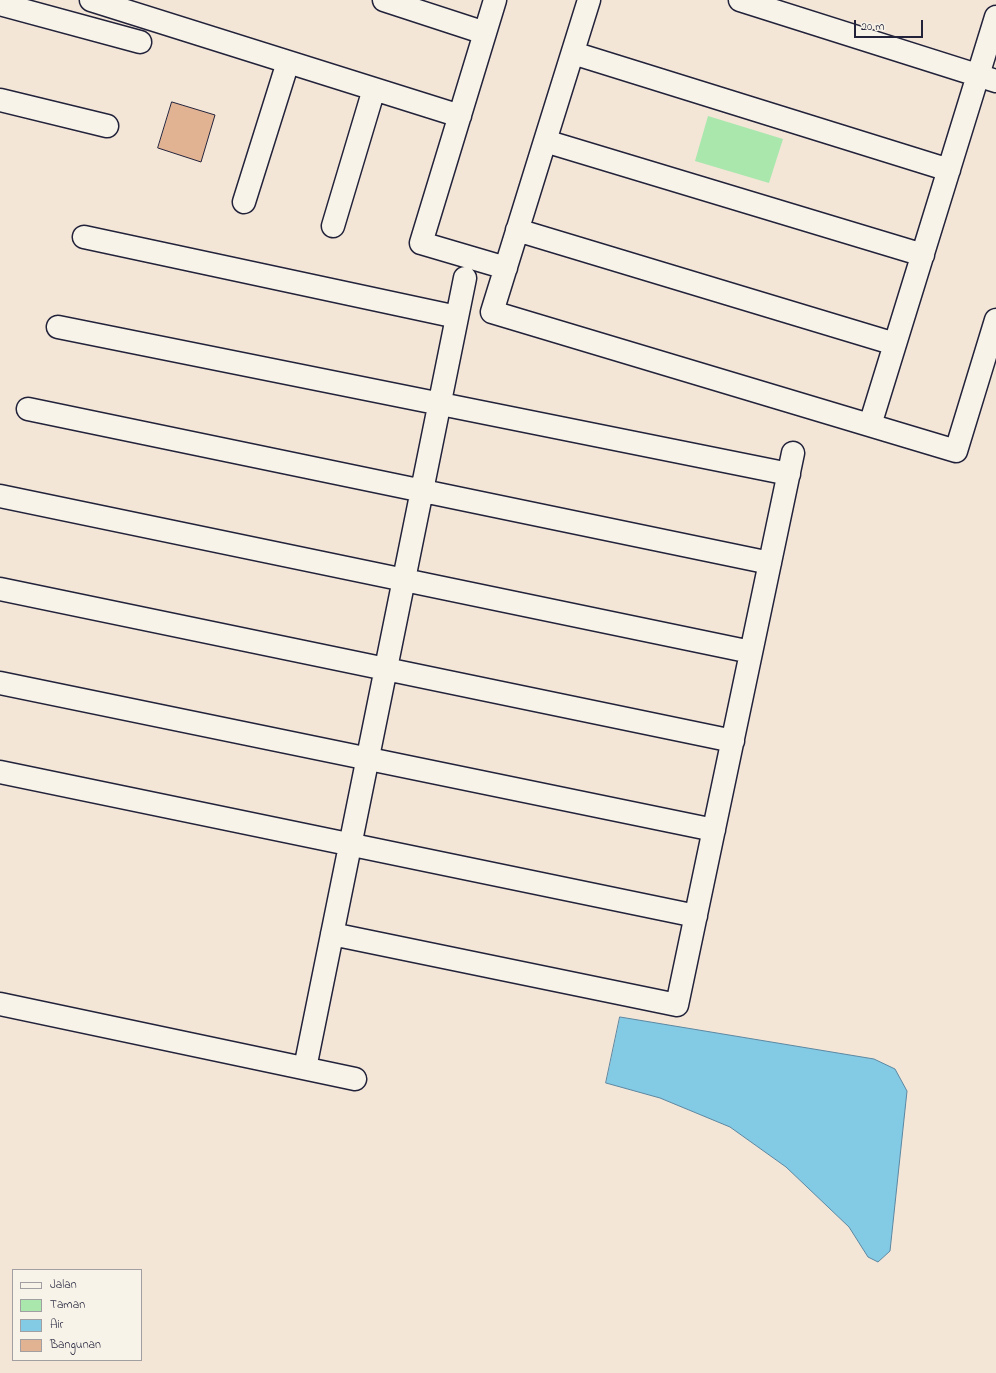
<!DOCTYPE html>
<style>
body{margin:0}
#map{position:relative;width:996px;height:1373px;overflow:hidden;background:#f3e6d7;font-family:"Indie Flower",sans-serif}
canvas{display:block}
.legend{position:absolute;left:12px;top:1269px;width:130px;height:92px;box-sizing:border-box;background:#f7f3e8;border:1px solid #a29fa3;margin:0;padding:5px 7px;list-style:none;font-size:12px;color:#22223b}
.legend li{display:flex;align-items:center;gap:8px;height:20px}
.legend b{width:20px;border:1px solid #a29fa3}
.scale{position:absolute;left:854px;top:20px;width:69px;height:18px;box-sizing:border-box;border:2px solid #22223b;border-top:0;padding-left:5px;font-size:12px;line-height:14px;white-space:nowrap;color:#22223b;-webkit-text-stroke:3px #f7f3e8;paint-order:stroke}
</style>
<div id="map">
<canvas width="996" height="1373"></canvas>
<ul class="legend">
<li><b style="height:5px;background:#f7f3e8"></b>Jalan</li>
<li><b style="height:11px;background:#a9e7ad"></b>Taman</li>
<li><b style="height:11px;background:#83cae5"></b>Air</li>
<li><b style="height:11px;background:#e2b392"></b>Bangunan</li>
</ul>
<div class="scale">20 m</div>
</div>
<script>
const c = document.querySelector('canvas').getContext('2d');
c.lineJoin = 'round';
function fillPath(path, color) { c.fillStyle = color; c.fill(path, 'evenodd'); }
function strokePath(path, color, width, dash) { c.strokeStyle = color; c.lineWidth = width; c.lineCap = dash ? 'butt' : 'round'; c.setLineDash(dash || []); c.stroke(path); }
fillPath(new Path2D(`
 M708,116L783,139L769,183L695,161Z`), '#a9e7ad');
const water = new Path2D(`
 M620,1017L874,1059L895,1069L907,1091L890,1251L878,1262L868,1257L849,1227L786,1167L730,1127L660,1098L606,1083Z`);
fillPath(water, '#83cae5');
strokePath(water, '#5c87a1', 1);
const building = new Path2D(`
 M172,102L215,115L201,162L158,148Z`);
fillPath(building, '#e2b392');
strokePath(building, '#22223b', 1);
const minor = new Path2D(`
 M91,0L460,116
 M384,0L485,33
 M495,0L421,243L506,268
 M740,0L996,81
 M0,4L140,42
 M573,53L949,170
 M0,100L107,126
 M545,141L589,0
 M244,202L288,62
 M333,226L374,89
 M517,230L895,344
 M84,237L457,317
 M923,255L545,141L492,312L956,451L996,320
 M58,327L789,474
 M28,409L770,563
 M870,425L996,17
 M0,496L751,652
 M0,589L733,741
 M0,683L714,830
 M0,772L696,916
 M332,934L677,1005L793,453
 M0,1004L355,1079
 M305,1068L465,278`);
strokePath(minor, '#22223b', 25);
strokePath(minor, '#f7f3e8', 22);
</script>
